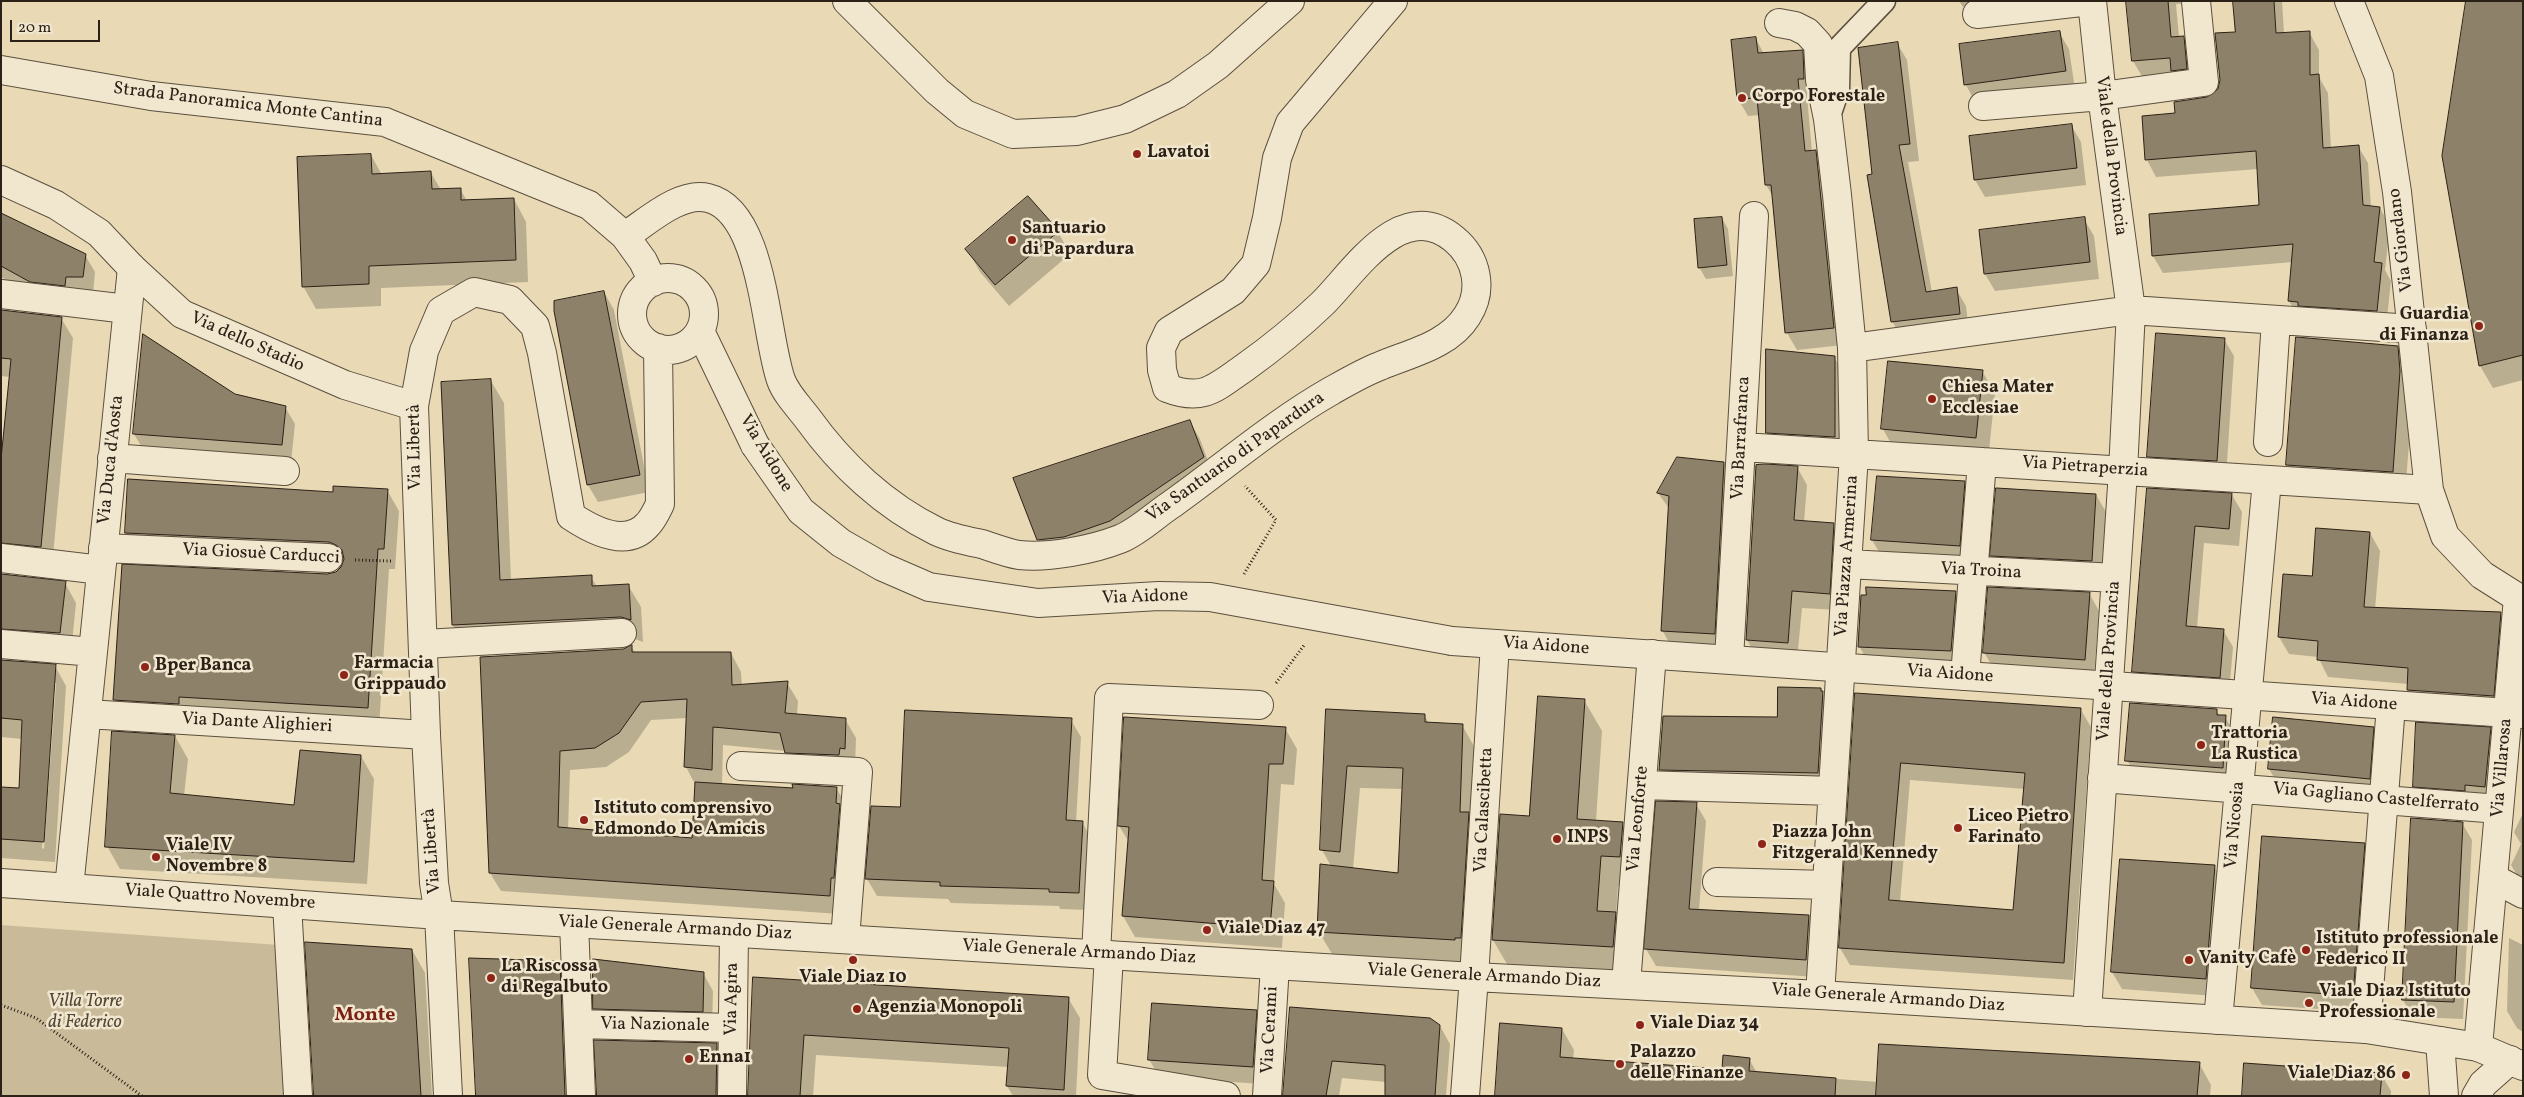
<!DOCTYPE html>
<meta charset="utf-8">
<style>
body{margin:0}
#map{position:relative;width:2524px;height:1097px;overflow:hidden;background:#e9dab5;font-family:Vollkorn,serif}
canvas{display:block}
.frame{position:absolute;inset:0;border:2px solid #2c2116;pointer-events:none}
.scale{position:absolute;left:10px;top:20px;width:90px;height:22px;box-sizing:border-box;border:2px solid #2c2116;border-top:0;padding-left:6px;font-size:15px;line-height:18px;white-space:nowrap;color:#2c2116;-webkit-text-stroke:4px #f1e7cf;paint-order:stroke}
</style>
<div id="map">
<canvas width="2524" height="1097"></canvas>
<div class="frame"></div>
<div class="scale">20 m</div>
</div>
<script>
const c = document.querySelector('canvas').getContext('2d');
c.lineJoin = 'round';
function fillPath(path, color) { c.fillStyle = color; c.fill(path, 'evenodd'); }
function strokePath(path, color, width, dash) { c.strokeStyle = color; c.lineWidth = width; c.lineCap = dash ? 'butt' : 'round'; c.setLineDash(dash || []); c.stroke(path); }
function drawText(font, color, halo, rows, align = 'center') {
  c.font = font + ' Vollkorn,serif'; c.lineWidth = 5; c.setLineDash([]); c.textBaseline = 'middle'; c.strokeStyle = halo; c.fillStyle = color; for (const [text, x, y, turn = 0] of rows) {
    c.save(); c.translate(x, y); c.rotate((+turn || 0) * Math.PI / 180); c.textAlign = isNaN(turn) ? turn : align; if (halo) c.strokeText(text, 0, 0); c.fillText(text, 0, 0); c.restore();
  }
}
fillPath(new Path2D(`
 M1,925L279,945L287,1096H1Z`), '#c9bb9a');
fillPath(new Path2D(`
 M1959,1H2016L1963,7Z
 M2128,1H2191V3L2176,4L2179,37H2183L2193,54L2196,86L2143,78L2133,61Z
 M2234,1H2282L2284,33L2309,32L2319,50V77L2328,93L2331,148L2358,146L2368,163L2371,207L2380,208L2390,226L2385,270L2391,281L2386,328L2299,318L2289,301L2293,262L2163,273L2153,256L2150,216L2260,206L2258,169L2156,177L2147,160L2143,117L2176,114L2206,99L2220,88L2236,33Z
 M2523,1V380L2493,388L2480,366Z
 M2059,32L2069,49L2075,89L1975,102L1966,85Z
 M1756,39L1764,54L1801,50L1811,67L1813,96H1807L1812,152L1815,151L1825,169L1843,345L1797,350L1787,333L1774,198L1766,185L1760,115L1748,116L1738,99L1733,41Z
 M1897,43L1907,60L1919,161L1908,162L1932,292L1956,289L1966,306L1969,331L1902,338L1892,321L1860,47Z
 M2071,125L2081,142L2086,185L1985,197L1975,180Z
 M371,155L382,175L431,173L441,190L460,189L467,201L514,199L526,222L528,282L381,288V306L316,309L303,286Z
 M1,215L85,255L95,272L93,294L41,299L1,277Z
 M1722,218L1728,229L1733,276L1706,279L1699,267Z
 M2084,219L2094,236L2099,279L1995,291L1985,274L1981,231Z
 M1058,232L1070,254L1009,306L980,272L967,249Z
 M604,292L614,310L649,492L598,502L588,485L555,311Z
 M1,310L61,318L73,338L52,567H1V473L10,377L1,376Z
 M144,336L234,395L285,407L295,424L291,462L144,451L134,434Z
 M2297,338L2397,347L2410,370L2413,394L2405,494L2301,488L2288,465Z
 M2224,339L2234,356L2226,478L2158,474L2148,456Z
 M1834,357L1844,374L1845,454L1777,450L1767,433Z
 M1982,371L1995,393L1988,460L1895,451L1883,429Z
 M491,381L504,403L511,580L591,577L597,587L628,585L641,607L643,642L635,639L466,647L453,625Z
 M1190,422L1200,439L1213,475L1120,538L1048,557L1038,539Z
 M1724,463L1733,479L1723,650L1671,646L1662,630L1670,510L1658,493Z
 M1797,467L1807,485L1804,522L1833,524L1843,542L1839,610L1802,608L1797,660L1757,657L1747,640Z
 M1878,477L1964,482L1974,500L1969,562L1882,557L1872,540Z
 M2148,489L2232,495L2242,512L2239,546L2204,543L2197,628L2223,630L2233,647L2229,694L2144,689L2134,671Z
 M387,490L399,511L395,569H389L379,728L126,720L115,700L327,575L335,573L343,563L138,554L126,533L334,493Z
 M2096,495L2106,512L2101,578L2001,573L1992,556Z
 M2370,533L2380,551L2375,609L2500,613L2510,631L2503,713L2418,707L2408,690V684L2328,677L2318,657L2289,654L2279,637L2313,577Z
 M1,575L65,583L76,603L71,653H1Z
 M1955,592L1965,609L1961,668L1869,663L1859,646Z
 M2089,593L2099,611L2094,677L1994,670L1984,652Z
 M631,646L635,653H731L741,672L742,686L787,683L798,701L797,715L845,719L856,738L855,767L797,771L786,751L723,745L722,785L795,789L836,788L847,806L840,914L501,891L490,873L482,658L623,650ZM687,718L686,767L696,786L693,839L568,829L570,770L606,767L629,752L651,720Z
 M1,661L55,666L66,686L55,862L1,858V789H20L22,739L1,737ZM53,683H56L44,849L42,848Z
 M1820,689L1833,710L1828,790L1670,787L1660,770L1778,719Z
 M1856,695L2081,710L2091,727L2073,980L1850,965L1840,948ZM1910,780L2025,789L2015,911L1900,902Z
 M1584,700L1602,731L1596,821L1622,823L1640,854L1638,887L1618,886L1616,915L1633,944L1630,977L1511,971L1493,940L1531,817Z
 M1327,710L1424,715L1429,723L1462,725L1475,748L1467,962L1332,954L1319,932L1331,866L1322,850ZM1360,788L1403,789L1399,874L1353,869Z
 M2216,710L2220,716L2225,717L2235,734L2232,785L2137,778L2127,760Z
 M2274,719L2373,728L2383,745L2379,796L2279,786L2269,769Z
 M1071,720L1081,737L1076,822H1082L1092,840L1089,910L1060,909L1059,906L951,903L948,899L877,896L867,879L902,809Z
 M1285,728L1297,749L1294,785L1281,784L1274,884L1285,903L1282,948L1135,937L1123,916L1129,842L1119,826Z
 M2490,729L2500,746L2495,804H2424L2414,786Z
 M175,736L188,759L184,796L295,806L361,756L374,779L367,884L120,869L107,846Z
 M1696,804L1706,821L1699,910L1809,916L1819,933L1816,977L1656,966L1646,949Z
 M2523,813V885L2511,865L2521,844L2514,832Z
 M2462,823L2472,840L2463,1019L2413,1017L2403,1000Z
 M2364,844L2374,862L2362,1012L2262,1005L2252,988Z
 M2214,866L2224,884L2215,996L2122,989L2112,972Z
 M2509,938L2523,945V1032L2517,1028L2507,1011Z
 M412,950L425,973L432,1096H315Z
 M559,962L571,983L576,1096H477Z
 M703,973L713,991L712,1028L604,1026L594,1008Z
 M754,979L1068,998L1080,1018L1076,1096H1013L1007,1086L1008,1067L816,1055L813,1096H749Z
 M1291,1008L1440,1026L1450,1044L1446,1096H1386V1082L1342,1078L1339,1096H1284Z
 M1256,1011L1266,1029L1262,1084L1159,1077L1149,1059Z
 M1562,1029L1574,1050L1573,1059L1724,1070L1749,1059L1757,1073L1878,1082L2199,1063L2211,1085L2210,1096H1496Z
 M716,1044L728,1065L729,1096H598Z
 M2381,1074L2391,1091V1096H2243Z`), '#0003');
const building = new Path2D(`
 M2126,1H2168L2171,37L2184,36L2187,69L2171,71L2170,58L2132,61Z
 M2233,1H2274L2276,33L2310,31V75L2319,74L2323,148L2359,145L2363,205L2380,207L2374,262L2382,263L2377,311L2298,306V302L2288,301L2293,244L2152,256L2149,214L2259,205L2256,151L2145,160L2142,116L2175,113L2174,102L2207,97L2218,89L2220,80L2215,33L2235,32Z
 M2466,1H2523V355L2479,366L2442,156Z
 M2060,31L2066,71L1964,85L1959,44Z
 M1756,37L1758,53L1803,50L1804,79H1798L1805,151L1816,150L1834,328L1785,333L1771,185H1765L1757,98L1737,99L1731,40Z
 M1898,42L1910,144L1899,145L1926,292L1957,287L1960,314L1891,322L1867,175L1872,174L1858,48Z
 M2072,124L2077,168L1974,180L1969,136Z
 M371,154L372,174L431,171L432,189L461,188V200L514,198L516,260L369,266V284L302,287L297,157Z
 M1028,196L1059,231L995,285L965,249Z
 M1,213L86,254L83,277H66L65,286L30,282L1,266Z
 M1722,217L1727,265L1698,268L1694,219Z
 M2085,217L2090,262L1984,274L1979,230Z
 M604,291L640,475L587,485L554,311V301Z
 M1,310L62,317L41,547L1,543V459L11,359L1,358Z
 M2156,333L2225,338L2217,461L2147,457Z
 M143,334L235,394L286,406L282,445L133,434Z
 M2296,337L2398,346L2400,371L2393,472L2286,465Z
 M1766,349L1835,356V437L1766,433Z
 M1888,361L1983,370L1976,438L1881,429Z
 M491,379L500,580L592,575V586L629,584L631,620L621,617L452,625L441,382Z
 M1190,420L1204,457L1110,521L1064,537L1037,540L1013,478Z
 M1677,457L1724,462L1715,634L1661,631L1669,496L1657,493Z
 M1766,464L1798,466L1794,520L1834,523L1830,594L1792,591L1788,643L1746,640L1756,465Z
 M1877,476L1965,481L1960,546L1871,540Z
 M128,479L333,492V486L388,489L384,549H378L368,708L179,697V704L113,700L122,564L327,574L336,572L341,567L344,559L342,550L336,545L329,542L125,533Z
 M1996,488L2096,494L2092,561L1990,556Z
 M2147,488L2232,493L2229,529L2195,526L2186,626L2224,629L2220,678L2132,672Z
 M2316,528L2370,532L2364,607L2501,612L2494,696L2407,690L2408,668L2317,660L2318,641L2278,637L2283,574L2312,576Z
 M1,574L66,581L60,633L1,629Z
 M1866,587L1956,591L1951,651L1858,647L1861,595H1866Z
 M1988,587L2090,592L2085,660L1983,653Z
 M632,645V652H731L732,685L788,681L785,713L846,718L845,749L840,748L839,755L785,753L780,733L713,727L712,770L684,767L687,699L641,702L619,733L595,748L560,751L558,827L692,838L695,782L793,788L792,784L837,787L836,803L840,804L834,878H831L830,896L489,873L480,657L623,649Z
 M1,660L56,664L44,842L1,839V787L19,788L22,720L1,718Z
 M1778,687L1821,688V691H1823L1818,773L1659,770L1663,716L1777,717Z
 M1855,693L2081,708L2064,963L1839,948ZM1901,763L2025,773L2013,910L1889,900Z
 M1538,696L1585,699L1577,819L1623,822L1620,857L1601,856L1597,911L1616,912L1613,947L1492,940L1500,814L1529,816Z
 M2130,703L2217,709V715H2226L2223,768L2125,761Z
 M1326,709L1425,714V722L1463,724L1460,812H1469L1461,938H1455V940L1317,932L1320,864L1398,873L1403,768L1347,766L1340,852L1320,850Z
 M905,710L1072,718L1066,820L1083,821L1079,893L1049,892V889L940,886V882L865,879L871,806L900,807Z
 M1124,717L1286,727L1283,764H1269L1262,880L1274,881L1270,928L1122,916L1129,827L1118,826Z
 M2273,717L2374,727L2370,779L2268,769Z
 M2416,722L2491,727L2485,787L2465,785V791L2413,787Z
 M112,731L175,735L170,793L294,805L300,750L361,755L354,862L105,847Z
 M1656,801L1697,802L1689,909L1809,915L1806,960L1644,949Z
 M2411,818L2463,822L2454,1002L2402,1000Z
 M2262,836L2365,843L2353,996L2251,988Z
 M2120,859L2215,865L2206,979L2111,972Z
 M305,942L412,949L421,1096H314Z
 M469,958L560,961L565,1096H476Z
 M593,959L704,972L703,1012L593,1009Z
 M753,977L1069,997L1064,1090L1006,1086L1009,1048L804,1035L800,1096H748Z
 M1152,1003L1257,1010L1253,1067L1148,1060Z
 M1290,1007L1430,1018L1440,1025L1435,1096H1385V1065L1332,1061L1326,1096H1283Z
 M1500,1023L1562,1028L1560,1057L1722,1069L1723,1055L1750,1058L1749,1071L1836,1078L1835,1096H1495Z
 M594,1040L717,1043L716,1096H597Z
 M1879,1044L2200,1062L2197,1096H1876Z
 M2244,1063L2382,1073L2380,1096H2242Z`);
fillPath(building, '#8e8169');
strokePath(building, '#2c2116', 1);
const pedestrian = new Path2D(`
 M1828,119L1838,90L1839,48L1884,1`);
const minor = new Path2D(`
 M2349,1L2379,76L2397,192L2429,490L2445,536L2482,575L2523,601
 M1977,14L2090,1
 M1779,23L1795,26L1807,32L1818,44L1820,80L1828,119L1837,195L1852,348L1854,454L1820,995
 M1983,106L2102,96L2204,82L2196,1
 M1,294L127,309
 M1852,348L2131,310L2412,329
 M2268,442L2276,320
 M1742,447L2429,490
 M112,458L285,471
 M103,548L328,558
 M1,558L101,570
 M1847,564L2116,578
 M1,644L93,652
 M424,644L622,633
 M1729,659L1754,216
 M1965,676L1982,462
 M87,714L426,735
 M741,766L858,772L845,939
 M2102,778L2499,809
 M1642,785L1833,791
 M2493,878L2523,894
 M1717,882L1827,885
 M69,888L132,268
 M287,904L298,1096
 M574,923L581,1096
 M1096,954L1109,698L1259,705
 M1109,955L1102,1075L1226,1096
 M1474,977L1495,644
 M1626,984L1652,654
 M2087,1012L2123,471L2131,310L2102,96L2092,1
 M2218,1020L2267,480
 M578,1024L732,1028
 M2366,1029L2391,705
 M2440,1041L2444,1096
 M2478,1047L2518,598
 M732,1096L734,933
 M1267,1096L1275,965
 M2476,1096L2483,1084L2510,1060`);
const tertiary = new Path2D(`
 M847,1L937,91L965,114L1013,134L1077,131L1125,119L1177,94L1218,65L1290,1
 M1,70L151,96L385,122L589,205L625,236L643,261L653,282
 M1,180L56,205L99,233L132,268L182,314L345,385L414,406
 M625,236C647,222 680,191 708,198C764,211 765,336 781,380C786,394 799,407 808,419C841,465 885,506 936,531C950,538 967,541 982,544C994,548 1007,553 1019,555C1049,558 1092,550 1120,539C1138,532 1155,515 1172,504C1225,466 1275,423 1331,391C1347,382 1364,372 1380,366C1411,353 1449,345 1467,316C1484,290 1477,258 1454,239C1401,196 1355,271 1323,303C1298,327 1272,348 1244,368C1215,388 1203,402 1167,388L1162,370L1161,348L1169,331L1233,291L1256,264L1267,218L1277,158L1290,123L1393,1
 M632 314a36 36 0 1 1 72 0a36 36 0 1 1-72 0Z
 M700,331L755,445
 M1452,641L2523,714
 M1,883L439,915L1474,977L1820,995L2366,1029L2478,1047L2523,1066
 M448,1096L439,915L434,883L426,735L414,406L424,351L441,311L474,292L510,300L535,326L542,353L571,516C592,530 627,549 648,524C653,519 657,510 660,504L658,348
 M1465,1096L1474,977`);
strokePath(pedestrian, '#5b4f3e', 25);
strokePath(minor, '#5b4f3e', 30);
strokePath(tertiary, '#5b4f3e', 30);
strokePath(new Path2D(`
 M355,560L391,561
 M1244,574L1276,520L1245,486
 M1276,683L1305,644
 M1,1005L36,1018L142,1096`), '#2c2116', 3, [1, 2.5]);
strokePath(pedestrian, '#f1e7cf', 22);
strokePath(minor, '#f1e7cf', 28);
strokePath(tertiary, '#f1e7cf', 28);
const tertiaryBridge = new Path2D(`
 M755,445L801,511L841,543L883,567L929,587L1038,603L1159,596L1210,597L1452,641`);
strokePath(tertiaryBridge, '#5b4f3e', 30, []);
strokePath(tertiaryBridge, '#f1e7cf', 28);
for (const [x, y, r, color] of [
 [1742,98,5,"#8f2418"],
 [1137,154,5,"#8f2418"],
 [1012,240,5,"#8f2418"],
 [2479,326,5,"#8f2418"],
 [1932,399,5,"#8f2418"],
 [145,667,5,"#8f2418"],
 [344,675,5,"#8f2418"],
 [2201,745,5,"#8f2418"],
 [584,820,5,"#8f2418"],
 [1958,828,5,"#8f2418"],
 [1557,839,5,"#8f2418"],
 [1762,844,5,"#8f2418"],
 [156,857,5,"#8f2418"],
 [1207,930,5,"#8f2418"],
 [2306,950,5,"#8f2418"],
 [853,960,5,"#8f2418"],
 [2189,960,5,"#8f2418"],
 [491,978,5,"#8f2418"],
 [2309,1003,5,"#8f2418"],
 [857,1009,5,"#8f2418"],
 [1640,1025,5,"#8f2418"],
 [689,1059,5,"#8f2418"],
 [1620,1064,5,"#8f2418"],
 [2406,1075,5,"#8f2418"]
]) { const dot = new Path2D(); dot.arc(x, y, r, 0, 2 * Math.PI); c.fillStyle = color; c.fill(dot); strokePath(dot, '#f1e7cf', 2); }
drawText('bold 18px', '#2c2116', '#f1e7cf', [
 ["Corpo Forestale",1752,98],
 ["Lavatoi",1147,154],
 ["Santuario",1022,230],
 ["di Papardura",1022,251],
 ["Guardia",2469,316,"right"],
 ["di Finanza",2469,337,"right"],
 ["Chiesa Mater",1942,389],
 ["Ecclesiae",1942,410],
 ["Farmacia",354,665],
 ["Grippaudo",354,686],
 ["Bper Banca",155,667],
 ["Trattoria",2211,735],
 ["La Rustica",2211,756],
 ["Istituto comprensivo",594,810],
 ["Edmondo De Amicis",594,831],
 ["Liceo Pietro",1968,818],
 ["Farinato",1968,839],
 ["Piazza John",1772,834],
 ["Fitzgerald Kennedy",1772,855],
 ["INPS",1567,839],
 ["Viale IV",166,847],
 ["Novembre 8",166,868],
 ["Viale Diaz 47",1217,930],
 ["Istituto professionale",2316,940],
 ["Federico II",2316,961],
 ["Vanity Cafè",2199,960],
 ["La Riscossa",501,968],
 ["di Regalbuto",501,989],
 ["Viale Diaz 10",853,979,"center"],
 ["Viale Diaz Istituto",2319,993],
 ["Professionale",2319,1014],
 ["Agenzia Monopoli",867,1009],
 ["Viale Diaz 34",1650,1025],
 ["Palazzo",1630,1054],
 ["delle Finanze",1630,1075],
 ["Enna1",699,1059],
 ["Viale Diaz 86",2396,1075,"right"]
], 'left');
drawText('18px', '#2c2116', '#f1e7cf', [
 ["Strada Panoramica Monte Cantina",248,106,7],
 ["Viale della Provincia",2110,156,83],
 ["Via Giordano",2402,240,-97],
 ["Via dello Stadio",247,343,24],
 ["Via Barrafranca",1742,438,-87],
 ["Via Libertà",416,447,-91],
 ["Via Aidone",765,454,59],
 ["Via Santuario di Papardura",1236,458,-35],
 ["Via Duca d'Aosta",112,460,-84],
 ["Via Pietraperzia",2085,468,4],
 ["Via Giosuè Carducci",261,555,3],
 ["Via Piazza Armerina",1848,556,-86],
 ["Via Troina",1981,572,3],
 ["Via Aidone",1145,598,-2],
 ["Via Aidone",1546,647,4],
 ["Viale della Provincia",2110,661,-86],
 ["Via Aidone",1950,675,4],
 ["Via Aidone",2354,703,4],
 ["Via Dante Alighieri",257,724,3],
 ["Via Villarosa",2503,768,-85],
 ["Via Gagliano Castelferrato",2376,799,5],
 ["Via Calascibetta",1485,810,-87],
 ["Via Leonforte",1639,819,-85],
 ["Via Nicosia",2236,825,-85],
 ["Via Libertà",433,851,-94],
 ["Viale Quattro Novembre",220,898,4],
 ["Viale Generale Armando Diaz",675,929,3],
 ["Viale Generale Armando Diaz",1079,953,3],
 ["Viale Generale Armando Diaz",1484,977,3],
 ["Via Agira",733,999,-89],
 ["Viale Generale Armando Diaz",1888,999,4],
 ["Via Nazionale",655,1026,1],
 ["Via Cerami",1271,1030,-87]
]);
drawText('italic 18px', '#534837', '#f1e7cf', [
 ["Villa Torre",85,1003],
 ["di Federico",85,1024]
]);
drawText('bold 20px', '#7a1f14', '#f1e7cf', [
 ["Monte",365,1016]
]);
</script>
